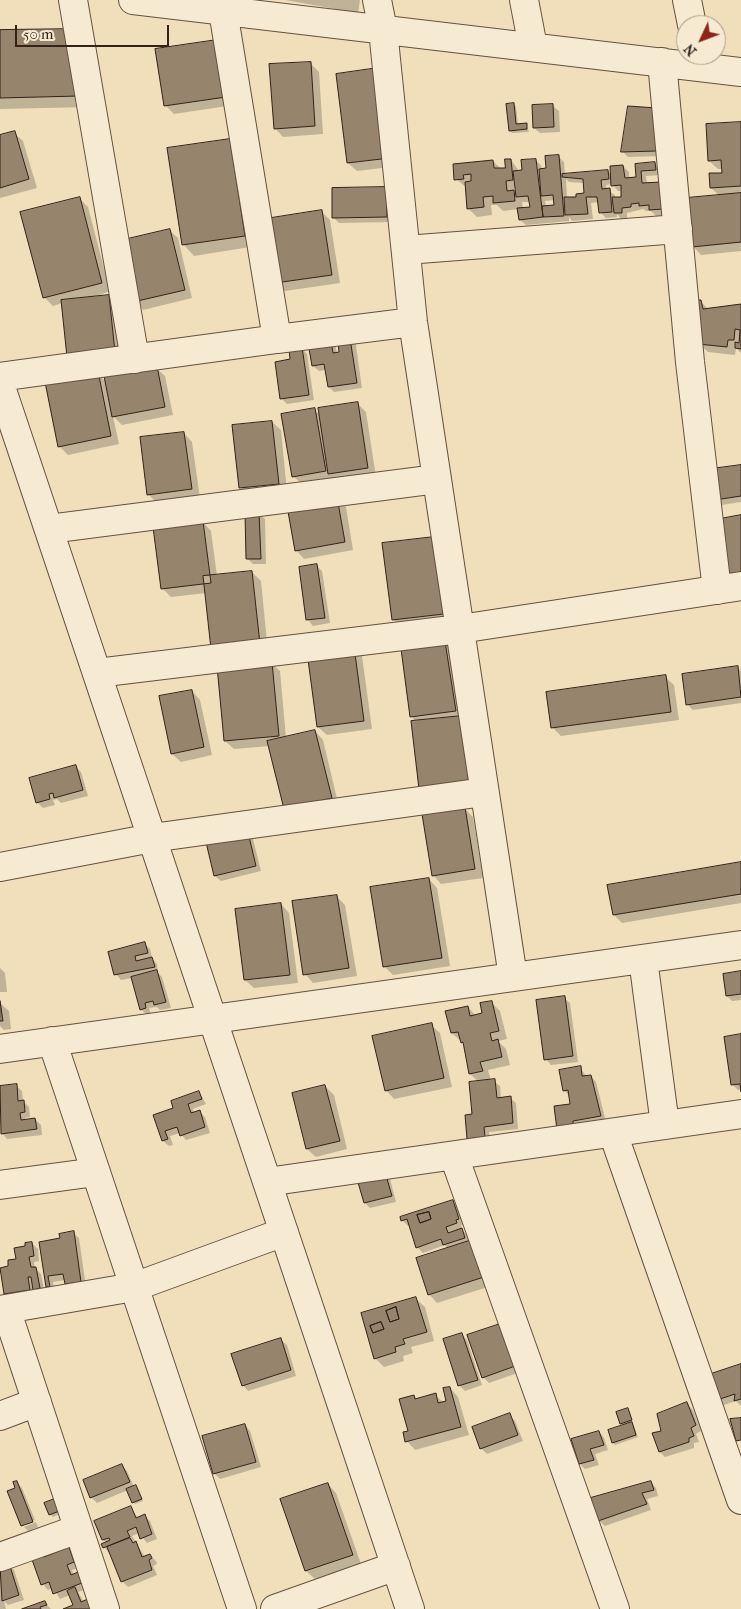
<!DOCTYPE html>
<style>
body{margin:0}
#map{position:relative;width:741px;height:1609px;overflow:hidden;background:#f1dfbc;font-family:"IM FELL French Canon",serif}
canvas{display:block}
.north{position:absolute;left:676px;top:15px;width:50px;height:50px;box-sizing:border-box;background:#f6ead3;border:1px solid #a89a88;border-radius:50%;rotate:227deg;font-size:14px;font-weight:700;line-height:20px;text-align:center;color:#342118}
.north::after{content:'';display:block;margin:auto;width:18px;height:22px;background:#8f2418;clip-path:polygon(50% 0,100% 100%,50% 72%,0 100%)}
.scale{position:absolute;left:15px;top:25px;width:154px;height:22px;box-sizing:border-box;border:2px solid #342118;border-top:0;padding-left:6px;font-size:15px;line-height:18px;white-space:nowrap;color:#342118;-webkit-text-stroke:4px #f6ead3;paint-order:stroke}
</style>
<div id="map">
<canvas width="741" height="1609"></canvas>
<div class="north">N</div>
<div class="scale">50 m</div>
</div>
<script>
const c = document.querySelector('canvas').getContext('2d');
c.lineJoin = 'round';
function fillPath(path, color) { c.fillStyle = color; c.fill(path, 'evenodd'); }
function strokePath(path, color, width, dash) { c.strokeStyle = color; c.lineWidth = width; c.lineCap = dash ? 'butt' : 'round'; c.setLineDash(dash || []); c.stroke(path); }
fillPath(new Path2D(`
 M285,0H360L358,13Z
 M0,31L89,107L0,109Z
 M157,50L234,105L174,114L165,105Z
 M310,63L319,72L323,134L283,137L275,128Z
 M337,75L398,166L357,171L348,163Z
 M514,105L516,107L518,125L526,124L529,132L512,133L510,131Z
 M553,106L559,111L560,132L540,133L534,128Z
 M629,107L662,156L628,157L623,152Z
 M741,123V251L701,255L693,246L720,196L711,188L723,174V169H718L709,161Z
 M14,133L23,141L37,188L0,198V137Z
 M230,140L241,152L256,246L194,256L183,244Z
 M559,157L564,162L565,174L608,171L612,175L623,166L629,172V179L637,178L636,165L655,164L660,169L661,175L646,176L647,184L668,215L656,216L651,211H646L643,209L627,213V218L621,219L617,214V217L606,218L600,212L599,202L591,203L593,219L572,221L569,217V221L526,225L520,220L519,209L503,211L497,205H491L492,215L477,217L468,208L467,188L456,179L454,165L493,161L501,169H507L511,160L519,171H524L535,160L541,165L542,170L547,169ZM566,179L569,182L584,183L585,194L567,198ZM612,184L618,191H622L623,198H615V195L607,190L606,185ZM514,185H516L517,195L514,192ZM555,200L556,206L546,207L545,201ZM522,202H530L531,208L523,209Z
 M385,188L392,222L339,223L334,218Z
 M80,199L88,207L110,291L91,298L108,296L117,304L123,360L62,303L53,306L44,297Z
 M322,212L330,220L340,283L285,291L276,283Z
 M169,230L178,238L192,298L143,310L135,301Z
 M700,301L709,310L741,305V353L736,348L735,355L708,352L699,344Z
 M355,339L362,388L334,392L329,387L326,370L319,371L313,366L335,341L337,354L341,353Z
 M302,349L307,354L314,400L287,404L281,398L292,360Z
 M156,368L165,376L173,415L122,425L113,416L119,444L68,455L59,446L97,373L106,382Z
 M357,403L366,412L376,477L302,484L293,476L314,410L320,415Z
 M272,422L281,430L287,492L249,496L241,488Z
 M184,433L192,442L200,498L157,503L149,495Z
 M741,466V502L722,505L717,499Z
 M337,499L346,507L353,550L304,559L296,550Z
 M259,514L265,519L266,564H253L248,559Z
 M203,522L211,531L217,576L252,572L261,581L268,652L206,593L171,597L162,588Z
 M384,544L451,622L401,628L393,619Z
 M317,566L322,571L330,623L313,626L308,620L300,568Z
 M444,636L453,645L477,792L412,717Z
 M353,647L362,656L372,729L327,735L318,727Z
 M271,663L280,671L286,738L315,731L323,740L339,807L294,817L270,746L234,749L225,741Z
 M738,668L741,671V703L693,710L687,704Z
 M665,677L674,685L679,720L561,736L552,727Z
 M192,691L200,700L212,755L181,762L172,754Z
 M76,767L81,772L88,796L61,803L57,799L53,800L55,805L43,808L37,802Z
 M465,809L473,817L483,878L441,884L433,875Z
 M252,835L261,871L221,881L215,876Z
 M741,864V903L622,923L614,915Z
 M429,879L437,888L450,966L393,975L384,966Z
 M336,896L345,905L357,976L313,983L305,974Z
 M281,904L289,913L298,983L254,988L245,980Z
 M145,944L150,949L152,958L157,964L158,973L162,977L171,1008L160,1010L157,1007L149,1008L151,1014L147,1015L141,1009L132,978L121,980L116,974Z
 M0,968L5,973L7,992H0Z
 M741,973V1000L732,1001L727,996Z
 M564,998L570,1003L578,1062L551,1065L546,1059Z
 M491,1002L500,1011L507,1039L498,1041L506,1049L510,1065L488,1070L491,1081H494L500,1086L501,1098H510L516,1103L518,1129L489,1132L490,1142L474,1144L468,1138L479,1082L470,1074L465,1045L452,1033L468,1007L476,1016L483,1014Z
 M0,1003L9,1011L11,1029L4,1030L0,1026Z
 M431,1025L440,1033L452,1087L394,1099L386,1090Z
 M741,1036V1089L738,1090L732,1084Z
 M580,1068L587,1077L591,1076L596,1082L606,1122L559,1129L572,1105L570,1097L564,1090Z
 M16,1086L22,1091L23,1101L29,1107L30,1117L25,1118V1120L35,1119L41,1125L42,1135L7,1139L2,1133L0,1087Z
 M325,1086L334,1095L347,1149L316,1157L307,1149Z
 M199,1092L206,1104L193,1109L194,1114L200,1112L205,1117L210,1133L186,1140L180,1133L170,1136L173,1145L169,1146L163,1141L155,1115L175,1109Z
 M385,1173L390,1179L396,1202L370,1208L365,1203Z
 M453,1202L458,1207L464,1225H461L462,1230L467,1235L491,1286L437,1303L429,1294L448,1249L445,1245L423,1253L417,1247L410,1225L408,1226L402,1220Z
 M73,1233L79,1238L86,1287L71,1289L65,1280L53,1282L55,1292H53L47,1286L40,1243L62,1240Z
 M32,1243L38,1249L39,1261L34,1262L35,1268L41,1274L45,1294L40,1295L33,1288L34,1295L11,1299L5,1293L10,1267Z
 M416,1299L425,1307L434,1341L411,1347L413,1353L403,1356L404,1361L384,1367L375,1358Z
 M461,1334L467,1340L482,1385L465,1391L459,1385Z
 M469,1336L523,1371L489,1383L483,1377Z
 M281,1340L287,1345L296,1376L248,1391L243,1385Z
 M741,1365V1406L736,1401L724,1405L718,1400Z
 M450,1388L458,1397L469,1435L415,1450L407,1441L414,1396L417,1399L435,1395L444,1403L448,1402Z
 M687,1404L693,1410L701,1431L696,1434L699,1442L694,1443V1448L665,1457L660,1452L663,1432Z
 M628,1409L638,1437L615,1445L613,1443L624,1426L621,1423Z
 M509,1415L515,1421L523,1441L487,1454L481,1448Z
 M245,1425L250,1431L261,1467L220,1479L214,1473Z
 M599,1432L604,1438L608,1450L595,1454L599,1465L585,1469L580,1464Z
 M122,1466L127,1471L134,1487L138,1489L143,1501L135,1504L128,1490L97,1503L91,1497Z
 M16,1482L22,1488L35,1520L23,1524V1526Z
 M651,1482L656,1488L658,1496L647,1499L651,1510L605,1526L599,1521Z
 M328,1484L336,1493L361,1564L315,1579L306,1571L281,1500Z
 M59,1502L63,1512L53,1517L50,1514Z
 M131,1508L138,1518L144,1516L150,1521L157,1539L147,1543L139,1533L132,1536L145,1557L150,1555L156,1561L157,1564L153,1566L157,1575L128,1587L122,1581L109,1553L104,1547L107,1543L103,1540Z
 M36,1522L38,1527L28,1531L24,1527Z
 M40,1548L47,1557L69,1549L74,1554L79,1568L72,1570L74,1575L77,1574L83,1579L87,1589L78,1592L84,1602L90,1599L97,1609H66L75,1606L70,1595L60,1599L53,1588L48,1590L43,1584L31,1552Z
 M8,1564L14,1570L24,1600L8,1605L4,1601L6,1609H0V1567Z
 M45,1603L51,1609H26Z`), '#0003');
const building = new Path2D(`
 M77,29L79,96L0,98V30Z
 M217,40L226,97L164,106L155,49Z
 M311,62L315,126L274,129L269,64Z
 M378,68L390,158L347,163L336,74Z
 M514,103L516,124L527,123V129L509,131L506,104Z
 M553,104L554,127L533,128L532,105Z
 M628,106L657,108V151L621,152Z
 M741,122V186L710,188L709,173H722L721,160L708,161L706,124Z
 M15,131L29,179L0,188V135Z
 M230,139L245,236L182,245L167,148Z
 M559,155L564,216L543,217L542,206L554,205L553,195L541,196L539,169L546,168L545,156Z
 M505,159H511L513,180L506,181L507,191L514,190L515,201L493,203V196L483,197L484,207L467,209L465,182L471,181V174L463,175L464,179L454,180L453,164L493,160L494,168H505Z
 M536,159L543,217L519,220L517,208L530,207L528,196L516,197L513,171L522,170L521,160Z
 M655,162L656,170L641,171L642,183L661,182L663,209L649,210V205L639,206V203L631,204V207L622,208V213H614L612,197H621V185L611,186L610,166L623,165L625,178L636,177L635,164Z
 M608,170L609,179L601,180L602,189L610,188L612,212L599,213L597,197H586L588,214L565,215L564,197H576V194L584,193L583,179L562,177V174Z
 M386,187L387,217L332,218V188Z
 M741,193V242L692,247L686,198Z
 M80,197L102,283L43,298L20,212Z
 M322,210L332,275L275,283L265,219Z
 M170,229L185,290L133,302L119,241Z
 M109,295L115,352L67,357L61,300Z
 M696,300H701L703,309L741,304V349L735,348V342L739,343L740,330L735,329L734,340H728L727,347L698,344Z
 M349,332L357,383L328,387L324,364L312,366L307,337L330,334L333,353L339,352L337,333Z
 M302,347L309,395L280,399L275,362L290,359L289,349Z
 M157,366L165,407L112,417L104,376Z
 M98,371L111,436L58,447L45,382Z
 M358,402L368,468L328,474L318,408Z
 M315,408L326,471L292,477L281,414Z
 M272,421L279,484L239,488L232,425Z
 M184,432L192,489L147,495L140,437Z
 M741,465V496L715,500L711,469Z
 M337,497L345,542L295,551L287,506Z
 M259,512L261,559H246L245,513Z
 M741,515V572L729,574L720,519Z
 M203,521L211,583L161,589L153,527Z
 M434,537L444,614L392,620L382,543Z
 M317,564L325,618L306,620L299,567Z
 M252,571L260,644L211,649L203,576Z
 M444,635L456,711L410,717L400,641Z
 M354,646L364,721L317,727L307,652Z
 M272,662L279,736L224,741L217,666Z
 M738,666L741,697L686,705L682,674Z
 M666,675L671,712L551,728L546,692Z
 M192,690L204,747L171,754L159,696Z
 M462,716L469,784L419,789L411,721Z
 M315,730L332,798L284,809L267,741Z
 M76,765L83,790L54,798L53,793L49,794L50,799L36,803L29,778Z
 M465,807L475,869L432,876L422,814Z
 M247,828L256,866L214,876L205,838Z
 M741,862V894L613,915L607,885Z
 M429,878L442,958L383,967L370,887Z
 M337,895L349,968L303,975L292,901Z
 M281,903L290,975L244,980L235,909Z
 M145,942L148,953L135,956L136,961L152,957L155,967L114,975L108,952Z
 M157,970L166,1002L154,1005L153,1001L145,1003L146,1008L140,1010L131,977Z
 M741,971V994L726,996L723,974Z
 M565,996L573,1056L544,1060L536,1000Z
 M0,1001L3,1021H0Z
 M492,1001L499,1031L490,1033L492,1041L498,1039L502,1057L480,1062L483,1071L469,1074L463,1042L461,1043L458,1032L451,1033L445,1011L468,1006L470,1016L482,1013L480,1003Z
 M432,1023L444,1078L385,1091L372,1036Z
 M741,1034V1092L740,1084L731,1085L724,1037Z
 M581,1066L582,1076L591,1075L601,1116L573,1121V1127L557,1130L554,1106L570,1104L568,1090L563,1091L559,1070Z
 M495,1079L497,1098L511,1096L513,1123L484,1127L485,1137L467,1139L465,1115L472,1114L469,1082Z
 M17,1084L18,1101L24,1100L25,1112L20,1113L21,1120L35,1118L37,1129L1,1134L0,1086Z
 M325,1085L340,1141L306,1149L292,1093Z
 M199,1091L202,1099L188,1104L191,1113L200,1110L205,1127L180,1136L177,1127L165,1131L168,1139L162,1141L153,1115L173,1108L171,1101Z
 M385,1172L392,1196L364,1203L357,1179Z
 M453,1200L459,1219L456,1220L457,1223L446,1227L448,1233L462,1228L465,1238L443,1245L441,1239L416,1248L407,1219L401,1221L400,1217ZM429,1212L431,1219L420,1223L417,1215Z
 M429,1212L431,1219L420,1223L417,1215Z
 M74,1231L81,1282L65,1284L63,1274L48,1276L50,1287H46L39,1242L60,1238L59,1234Z
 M472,1240L484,1277L428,1295L416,1258Z
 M32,1242L34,1256L29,1257L31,1267H36L40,1288L33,1290L31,1277H28L30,1290L4,1294L0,1268L8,1266V1260L16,1259L14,1248L25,1246V1243Z
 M416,1297L427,1332L403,1339L405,1344L395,1347L396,1352L374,1359L361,1313ZM396,1307L399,1319L390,1322L386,1311ZM381,1322L384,1329L373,1333L370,1326Z
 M396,1307L399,1319L390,1322L386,1311Z
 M381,1322L384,1329L373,1333L370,1326Z
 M503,1323L518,1365L482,1378L467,1335Z
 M462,1333L478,1380L458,1386L443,1339Z
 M281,1338L291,1370L242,1386L231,1354Z
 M741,1364V1399L734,1401L735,1394L717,1400L708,1375Z
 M450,1387L461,1427L405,1442L403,1432L408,1431L399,1399L414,1395L415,1399L436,1393L438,1403L446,1401L443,1388Z
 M687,1402L696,1425L691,1428L694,1436L689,1438V1442L659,1452L652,1433L661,1431L657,1414Z
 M628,1408L632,1420L620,1424L616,1412Z
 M510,1413L518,1435L480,1449L472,1427Z
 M741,1418V1440L736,1441L730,1419Z
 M632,1422L636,1435L612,1443L608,1430Z
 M245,1424L256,1462L213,1474L202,1436Z
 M599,1431L604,1445L590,1449L594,1460L579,1464L571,1439Z
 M122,1464L130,1482L90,1498L83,1480Z
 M17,1481L33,1522L21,1526L7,1491L15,1488L13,1482Z
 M651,1481L654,1490L642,1493L647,1504L598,1521L587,1499Z
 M328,1483L353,1555L305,1571L280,1499Z
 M136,1485L142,1499L132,1503L126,1489Z
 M57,1498L62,1510L49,1515L44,1503Z
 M131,1506L136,1518L145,1514L152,1534L140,1539L136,1527L127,1531L130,1537L103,1548L101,1544L110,1540L109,1538L102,1540L94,1521Z
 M130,1538L133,1543L136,1541L142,1557L150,1554L152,1558L149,1560L152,1570L121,1582L107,1547Z
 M40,1547L44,1557L69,1547L74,1562L67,1565L71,1575L78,1572L82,1583L53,1594L49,1582L41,1585L29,1551Z
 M9,1563L19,1595L2,1601L0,1566Z
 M75,1587L81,1602L90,1598L95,1609H63L73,1605L67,1591Z
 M45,1601L47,1605L40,1607L41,1609H22Z`);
fillPath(building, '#96846d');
strokePath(building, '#342118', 1);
const minor = new Path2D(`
 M73,0L135,359
 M133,0L741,72
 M377,0L383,30L413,322L513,977
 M524,0L533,47
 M687,0L692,25
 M662,62L690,362L717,590
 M406,250L678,229
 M277,339L413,322
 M0,377L277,339L223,11
 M0,384L410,1609
 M49,529L437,479
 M97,673L460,629L741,586
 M0,867L152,838L484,792
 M643,959L665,1125
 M52,1041L242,1609
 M0,1049L741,945
 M613,1133L741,1500
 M454,1156L615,1609
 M267,1182L741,1114
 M0,1185L96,1172
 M6,1309L105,1609
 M0,1310L134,1287L284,1232
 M0,1416L37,1402
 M0,1557L78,1529
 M275,1609L396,1566`);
strokePath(minor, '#635041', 30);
strokePath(minor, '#f6ead3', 28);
</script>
